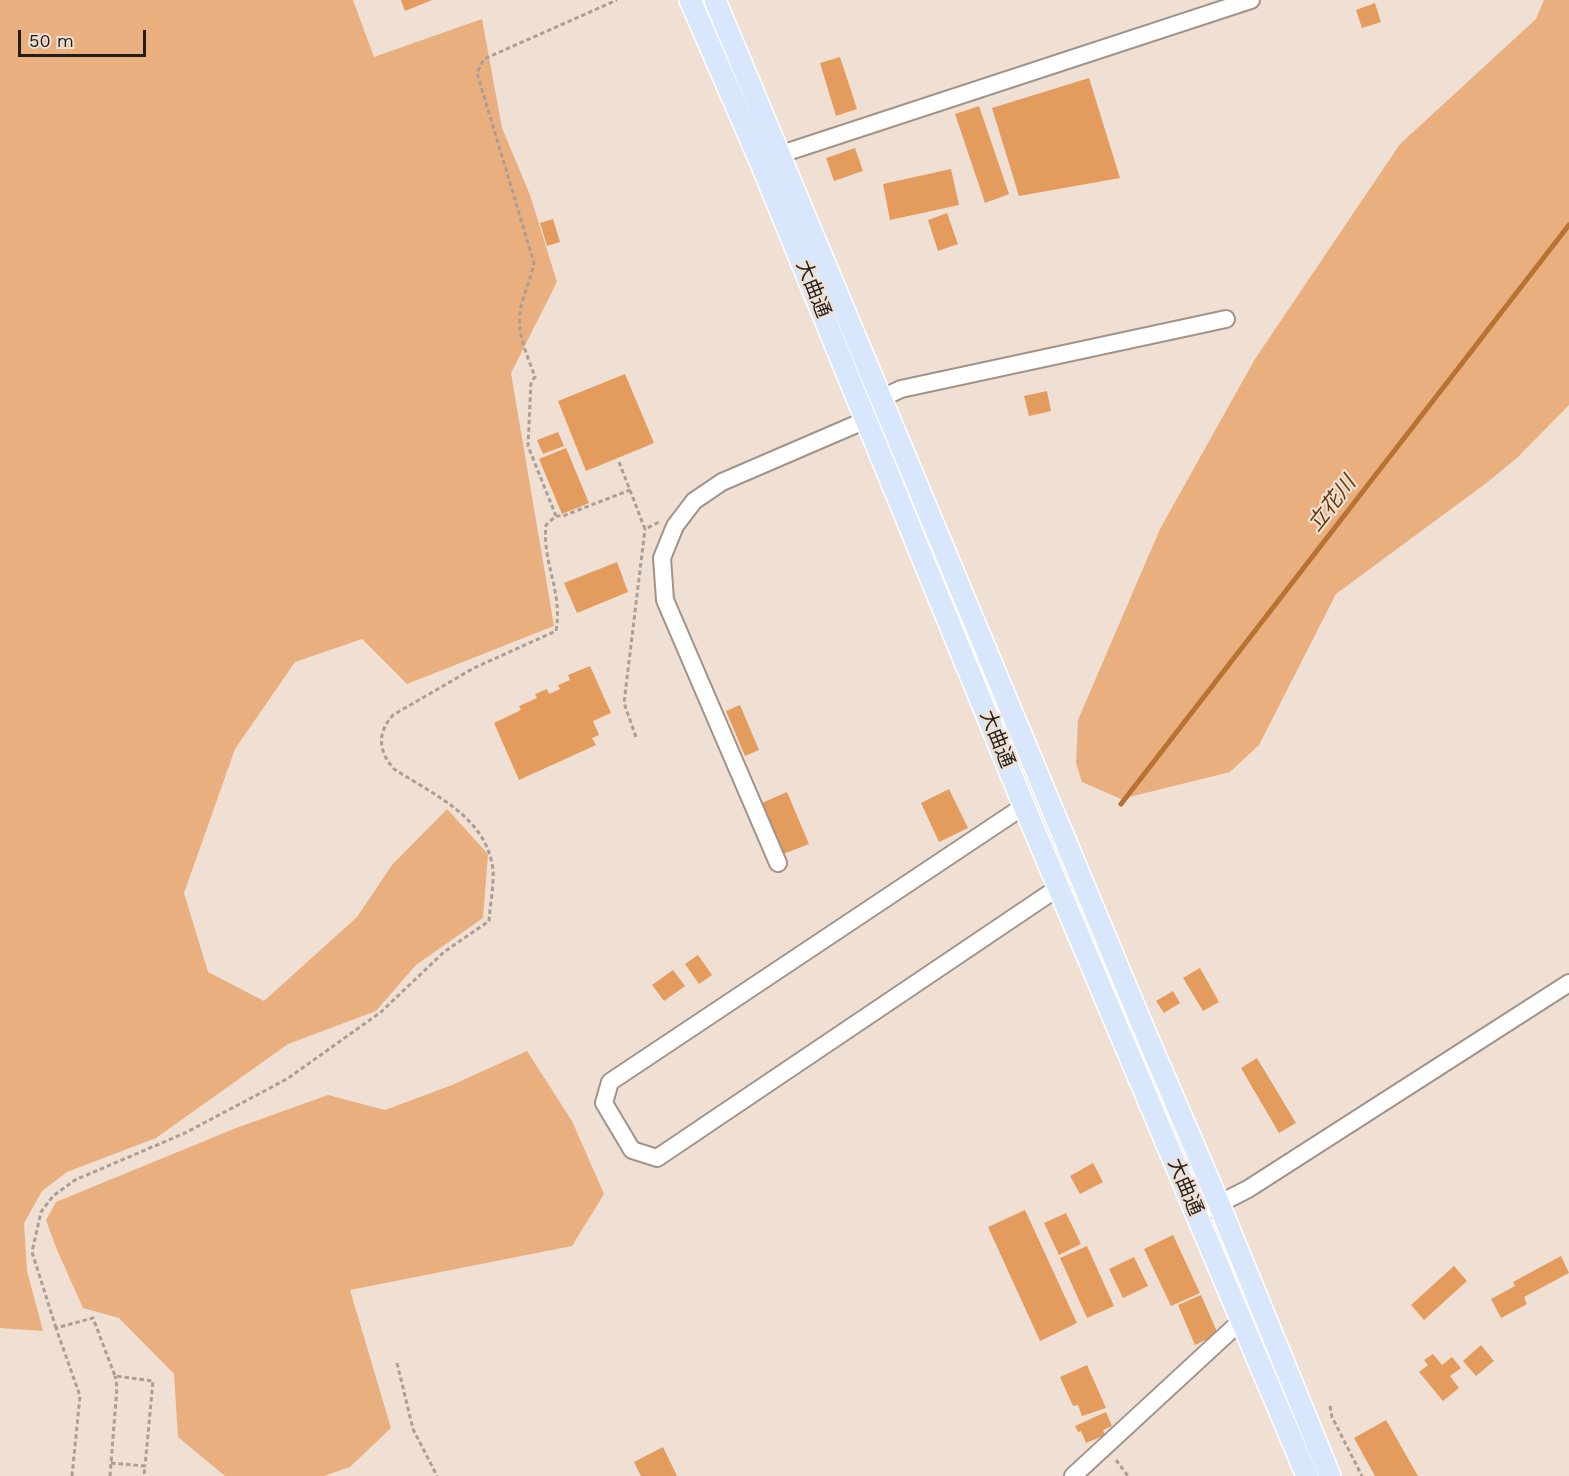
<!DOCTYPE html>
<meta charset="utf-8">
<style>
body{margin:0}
#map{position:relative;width:1569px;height:1476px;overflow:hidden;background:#f0e0d3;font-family:"Work Sans",sans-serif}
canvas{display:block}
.scale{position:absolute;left:18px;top:30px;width:128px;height:27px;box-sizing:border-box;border:3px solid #221d18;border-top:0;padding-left:8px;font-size:18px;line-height:21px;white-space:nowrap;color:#221d18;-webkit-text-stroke:4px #f0e0d3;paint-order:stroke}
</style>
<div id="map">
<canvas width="1569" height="1476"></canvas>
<div class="scale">50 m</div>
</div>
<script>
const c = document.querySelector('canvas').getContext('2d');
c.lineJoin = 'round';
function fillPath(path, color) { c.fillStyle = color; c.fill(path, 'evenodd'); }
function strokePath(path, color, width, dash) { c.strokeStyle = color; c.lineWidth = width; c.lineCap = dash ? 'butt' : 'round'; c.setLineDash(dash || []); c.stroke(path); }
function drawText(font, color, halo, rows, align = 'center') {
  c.font = font + ' "Work Sans","Noto Sans JP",sans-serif'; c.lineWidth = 4.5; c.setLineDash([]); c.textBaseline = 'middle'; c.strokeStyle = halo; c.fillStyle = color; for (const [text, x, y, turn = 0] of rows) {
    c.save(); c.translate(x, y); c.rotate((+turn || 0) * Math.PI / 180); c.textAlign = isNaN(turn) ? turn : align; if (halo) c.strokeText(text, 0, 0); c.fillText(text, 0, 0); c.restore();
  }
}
fillPath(new Path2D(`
 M0,0H353L374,57L482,19L502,128L530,195L557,282L511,373L554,626L407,684L362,639L295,662L235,749L184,893L208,972L264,1001L357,917L392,865L447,809L488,854L483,918L416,965L376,1011L288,1044L156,1138L67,1172L42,1191L24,1223L27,1271L43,1331L0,1328Z
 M1544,0H1569V405L1518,457L1489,481L1336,594L1259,745L1230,772L1121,799L1082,782L1076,763L1078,720L1160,529L1255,359L1400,144L1536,19Z
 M527,1051L572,1121L604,1194L572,1246L350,1290L391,1428L350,1467L324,1476H225L178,1437L174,1374L119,1318L83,1308L57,1250L46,1220L56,1202L236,1128L328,1095L385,1110L452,1085Z`), '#eaaf7e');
strokePath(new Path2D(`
 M1121,804L1569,225`), '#b87334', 5);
fillPath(new Path2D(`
 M401,0H432L405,11Z
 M1375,3L1381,22L1362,28L1356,10Z
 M840,57L857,109L836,116L820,63Z
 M1089,78L1120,178L1019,196L992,108Z
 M979,106L1009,194L985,203L955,114Z
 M855,148L863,171L834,181L826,158Z
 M951,169L959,205L890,220L883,184Z
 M947,213L958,244L938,251L928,220Z
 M553,219L560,242L547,246L540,223Z
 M625,374L654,443L586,471L558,401Z
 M1047,391L1051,411L1029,416L1024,396Z
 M558,432L564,446L543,454L537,440Z
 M566,448L589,503L562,514L539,459Z
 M617,562L628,592L577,613L564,583Z
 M590,666L611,713L593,721L599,735L592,738L596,745L519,780L494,723L521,710L519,706L537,698L535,694L547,689L549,694L560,689L558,685L570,680L568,675Z
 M740,705L759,750L745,756L726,711Z
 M949,789L968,828L939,842L921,803Z
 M787,792L809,844L783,854L762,803Z
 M698,955L712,975L699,984L685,964Z
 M1200,968L1219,1002L1203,1011L1183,978Z
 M673,970L685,986L664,1001L652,985Z
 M1173,991L1180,1003L1164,1013L1156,1001Z
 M1257,1058L1296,1123L1279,1133L1241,1068Z
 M1093,1163L1103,1182L1080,1194L1070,1176Z
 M1025,1210L1077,1323L1040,1341L988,1227Z
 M1066,1213L1081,1244L1059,1255L1044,1223Z
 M1173,1235L1200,1293L1171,1306L1144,1249Z
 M1087,1246L1114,1306L1087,1318L1060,1258Z
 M1561,1256L1569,1273L1524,1297L1527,1304L1501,1318L1491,1299L1515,1286L1513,1282Z
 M1134,1257L1148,1286L1123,1298L1109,1269Z
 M1454,1266L1467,1281L1424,1320L1411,1305Z
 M1201,1295L1218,1334L1195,1345L1178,1305Z
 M1481,1345L1494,1361L1476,1376L1463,1361Z
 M1433,1354L1442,1365L1452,1357L1461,1368L1450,1376L1459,1388L1443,1401L1419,1372L1428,1365L1424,1360Z
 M1087,1365L1106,1408L1082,1416L1078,1405L1073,1406L1060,1377Z
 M1106,1412L1112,1426L1103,1430L1105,1435L1086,1443L1081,1431L1078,1432L1075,1426Z
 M1386,1420L1418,1476H1375L1354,1438Z
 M663,1447L677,1476H641L634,1462Z`), '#e39c5e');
const minor = new Path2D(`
 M769,158L1251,0
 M1024,806L610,1082L604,1103L632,1150L657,1158L1059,887
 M778,863L665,600L662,558L675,526L694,501L722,482L866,420L882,398L901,389L1226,319
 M1197,1215L1248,1189L1569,983
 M1073,1476L1242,1320`);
const major = new Path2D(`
 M690,0L760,161L1024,806L1307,1476
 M715,0L1146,1034L1219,1204L1330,1476`);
strokePath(minor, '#a29388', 20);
strokePath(major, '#fff', 24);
strokePath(new Path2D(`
 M619,462L645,529L659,522
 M556,516H563L630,490
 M636,737L624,703L645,529
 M56,1328L32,1252L41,1212L53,1196L75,1180L185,1133L287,1079L381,1012L444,952L489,921C490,905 494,886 493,870C487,817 434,795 394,769C378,751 377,733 393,715L474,668L556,631C563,591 542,563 546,525L556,516L528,446L531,382L535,377C528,357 517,335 520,313C522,297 531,280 534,263L477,73L484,59L617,0
 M397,1363L413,1429L437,1476
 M1330,1406L1332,1417L1362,1476
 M1116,1460L1128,1476
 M111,1463L145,1466L144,1476
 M72,1476L80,1396L56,1328L93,1318L115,1376L153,1381L145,1466
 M110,1476L117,1387L115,1376`), '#ab9e94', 3, [4.5, 3]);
strokePath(minor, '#fff', 16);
strokePath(major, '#d8e7fb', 21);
drawText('20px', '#221d18', '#f0e0d3', [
 ["大曲通",813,289,68],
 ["大曲通",997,739,68],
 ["大曲通",1185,1187,67]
]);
drawText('italic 21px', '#643603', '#f0e0d3', [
 ["立花川",1332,504,-52]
]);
</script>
